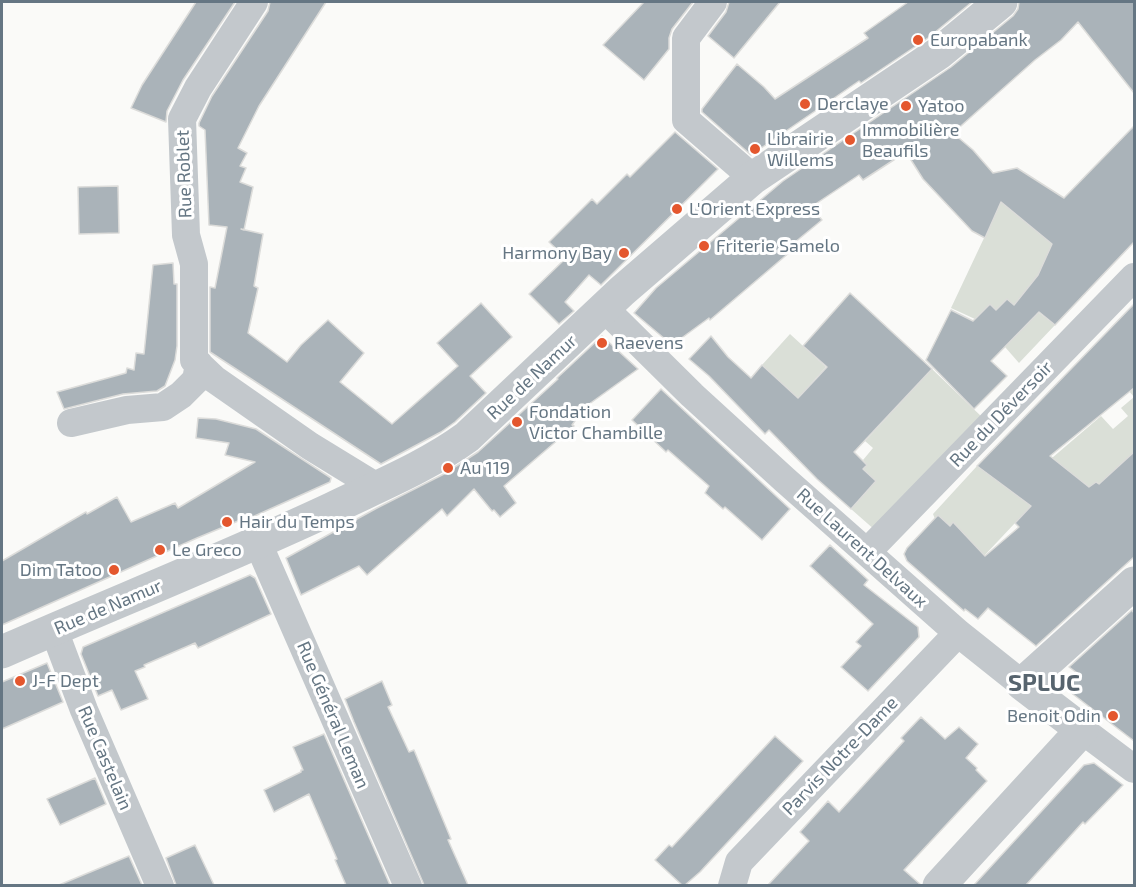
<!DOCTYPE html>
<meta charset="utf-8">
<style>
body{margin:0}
#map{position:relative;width:1136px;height:887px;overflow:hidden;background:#fafaf8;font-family:"Exo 2",sans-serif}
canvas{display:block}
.frame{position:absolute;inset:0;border:3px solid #657683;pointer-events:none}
</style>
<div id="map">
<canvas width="1136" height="887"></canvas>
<div class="frame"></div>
</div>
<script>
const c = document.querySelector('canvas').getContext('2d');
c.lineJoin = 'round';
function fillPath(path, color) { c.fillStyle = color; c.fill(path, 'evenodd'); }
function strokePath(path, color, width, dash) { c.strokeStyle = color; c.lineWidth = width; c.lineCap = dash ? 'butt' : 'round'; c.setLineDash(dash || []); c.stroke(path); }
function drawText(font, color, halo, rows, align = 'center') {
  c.font = font + ' "Exo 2",sans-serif'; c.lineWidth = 6; c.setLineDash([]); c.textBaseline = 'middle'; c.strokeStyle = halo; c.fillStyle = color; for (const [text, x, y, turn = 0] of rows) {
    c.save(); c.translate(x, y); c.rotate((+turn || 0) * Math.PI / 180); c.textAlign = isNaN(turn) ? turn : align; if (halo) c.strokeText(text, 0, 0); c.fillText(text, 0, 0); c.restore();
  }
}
fillPath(new Path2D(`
 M1001,202L1059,249L1038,275L1025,302L1055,325L1019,363L1005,347L1030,321L1007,299L996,310L990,304L975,319L951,308Z
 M790,334L826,367L798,398L762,365Z
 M932,369L983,418L876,531L851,509L876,481L863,469L867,465L863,460L873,448L865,441Z
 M1134,384V465L1128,458L1117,504L1097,482L1089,487L1052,458L1101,416L1113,429L1128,416L1121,408L1134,397L1128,390Z
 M977,466L1031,506L983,557L953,522L950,526L938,515L935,519L933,514Z`), '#dadfd7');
const building = new Path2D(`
 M196,2H235L183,80L167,111L166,122L131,108L142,85Z
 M270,2H326L259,106L238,148L247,153L240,166L246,168L240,182L253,187L244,230L241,229L263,234L254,286L258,288L248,333L287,362L301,345L328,320L364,353L340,382L392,424L458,366L437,343L481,303L512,337L470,376L486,393L455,422L441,432L381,464L210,352V287L215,288L227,227L209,225L205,130L199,126V123L212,96L268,11Z
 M644,2H693L672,29L669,38V49L644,80L603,45Z
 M729,2H780L734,58L708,36L726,12Z
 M908,2H972L928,38L861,83L859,81L751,155L702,112V109L737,64L764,87L775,99L868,38L864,33Z
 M1019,2H1134V93L1078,22L1061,40L1035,60L953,133L973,150L993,173L1017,168L1064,198L1134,126V242L1055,325L1039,312L991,361L1007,376L974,409L926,360L951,310L973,321L990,304L996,310L1007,299L1014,305L1038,275L1052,244L1001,202L985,238L972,231L923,179L906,152L863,180L859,175L811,207L822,220L794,243L797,246L710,320L709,318L672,345L634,313L656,288L783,181L951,67L1013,16L1018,9Z
 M675,132L718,169L601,285L589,275L565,302L574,311L559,324L529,294L566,258L549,242L592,199L597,204L627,174L630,177Z
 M118,186L119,233L79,234L78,187Z
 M173,263L174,284H177V346L175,360L165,386L157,391L123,394L64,409L57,392L126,373L127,368L134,370L136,353L144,354L153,265Z
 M850,293L932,369L854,452L867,465L863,469L876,481L851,509L817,479L769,430L765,434L709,376L689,359L711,336L728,357L751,378L762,365L798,398L827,367L803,346Z
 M1134,304V388L1050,456L1089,487L1096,482L1099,484L1134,452V557L1036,646L988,608L978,619L965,609L964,611L907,561L904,554L907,548L938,515L950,526L953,522L985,556L1019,527L1015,523L1031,506L977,466Z
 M602,336L638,369L585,407L572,425L574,426L504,486L516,503L500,517L494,510L492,511L474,489L447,516L442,509L367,575L359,566L301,595L286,558L377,508L444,474L478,452L558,379L557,378Z
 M661,389L790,509L762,540L725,507L723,509L705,493L709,486L668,450L666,452L632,420Z
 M198,418L216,419L256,429L331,478L330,482L239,523L238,521L197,538L2,625V561L86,512L87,514L117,497L131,522L175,503L178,508L255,462L225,455L229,443L196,438Z
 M830,545L868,580L864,585L918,627L919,637L868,691L841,667L861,646L856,642L873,624L810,566Z
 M250,575L255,578L271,614L198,648L195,643L144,665L145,667L135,671L148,699L121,710L112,690L98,696L81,654L83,647Z
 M1132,610L1134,613V741L1061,685L1080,675L1069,667Z
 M47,663L63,702L2,729V682Z
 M382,681L392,705L388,707L409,752L414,750L451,839L448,840L468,885H424L354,722L345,699Z
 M921,717L945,739L959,727L978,744L966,758L977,768L976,770L987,781L904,870L921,885H768L809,841L800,832L828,801L839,812L904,741L901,738Z
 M324,734L390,885H346L335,860L337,859L309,794L274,812L264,790L301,772V770H303L293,747Z
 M775,736L803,761L700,872L685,885H682L655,860L669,845L672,847Z
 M1094,763L1123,785L1085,824L1083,822L1026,885H974L1084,765Z
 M95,778L106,804L60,825L47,799Z
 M195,845L214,885H176L166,858Z
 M129,856L142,885H59Z`);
fillPath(building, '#aab3b9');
strokePath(building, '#dcdcda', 1.5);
strokePath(new Path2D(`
 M254,2L198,88L182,119L186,235L194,264V360L214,379L310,446L377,487
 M713,2L686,38V120L753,178
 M605,309L692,395L785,480L958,633L1022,684
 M71,423L127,410L163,407L181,395L196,380L199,364
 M258,543L408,886
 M867,552L1134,277
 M54,630L84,710L160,886
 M1082,730L1134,769
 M732,886L739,862L958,633`), '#c3c8cc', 28);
strokePath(new Path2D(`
 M2,652C111,604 222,560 331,509C376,487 426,467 467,437L622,291L753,178L939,53L1001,2
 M939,886L1082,730L1022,684L1134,583`), '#c3c8cc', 33);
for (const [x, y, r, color] of [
 [918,40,6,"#e4572e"],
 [805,104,6,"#e4572e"],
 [906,106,6,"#e4572e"],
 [850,140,6,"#e4572e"],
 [755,149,6,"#e4572e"],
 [677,209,6,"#e4572e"],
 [704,246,6,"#e4572e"],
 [624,253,6,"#e4572e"],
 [602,343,6,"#e4572e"],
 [517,422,6,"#e4572e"],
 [448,468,6,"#e4572e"],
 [227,522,6,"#e4572e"],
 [160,550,6,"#e4572e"],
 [114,570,6,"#e4572e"],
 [20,681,6,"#e4572e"],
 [1113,716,6,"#e4572e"]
]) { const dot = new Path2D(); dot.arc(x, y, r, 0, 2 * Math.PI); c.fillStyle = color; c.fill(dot); strokePath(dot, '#fff', 2); }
drawText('18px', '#657683', '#fff', [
 ["Europabank",930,40],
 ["Derclaye",817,104],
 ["Yatoo",918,106],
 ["Immobilière",862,130],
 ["Beaufils",862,151],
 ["Librairie",767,139],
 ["Willems",767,160],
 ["L'Orient Express",689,209],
 ["Friterie Samelo",716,246],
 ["Harmony Bay",612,253,"right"],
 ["Raevens",614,343],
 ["Fondation",529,412],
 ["Victor Chambille",529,433],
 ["Au 119",460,468],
 ["Hair du Temps",239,522],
 ["Le Greco",172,550],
 ["Dim Tatoo",102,570,"right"],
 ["J-F Dept",32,681],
 ["Benoit Odin",1101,716,"right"]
], 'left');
drawText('18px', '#657683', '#fff', [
 ["Rue Roblet",184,174,-92],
 ["Rue de Namur",532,377,-43],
 ["Rue du Déversoir",1001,414,-46],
 ["Rue Laurent Delvaux",862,548,42],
 ["Rue de Namur",108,607,-23],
 ["Rue Général Leman",333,715,67],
 ["Parvis Notre-Dame",840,756,-46],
 ["Rue Castelain",105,758,67]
]);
drawText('bold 24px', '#57646e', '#fff', [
 ["SPLUC",1044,683]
]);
</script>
